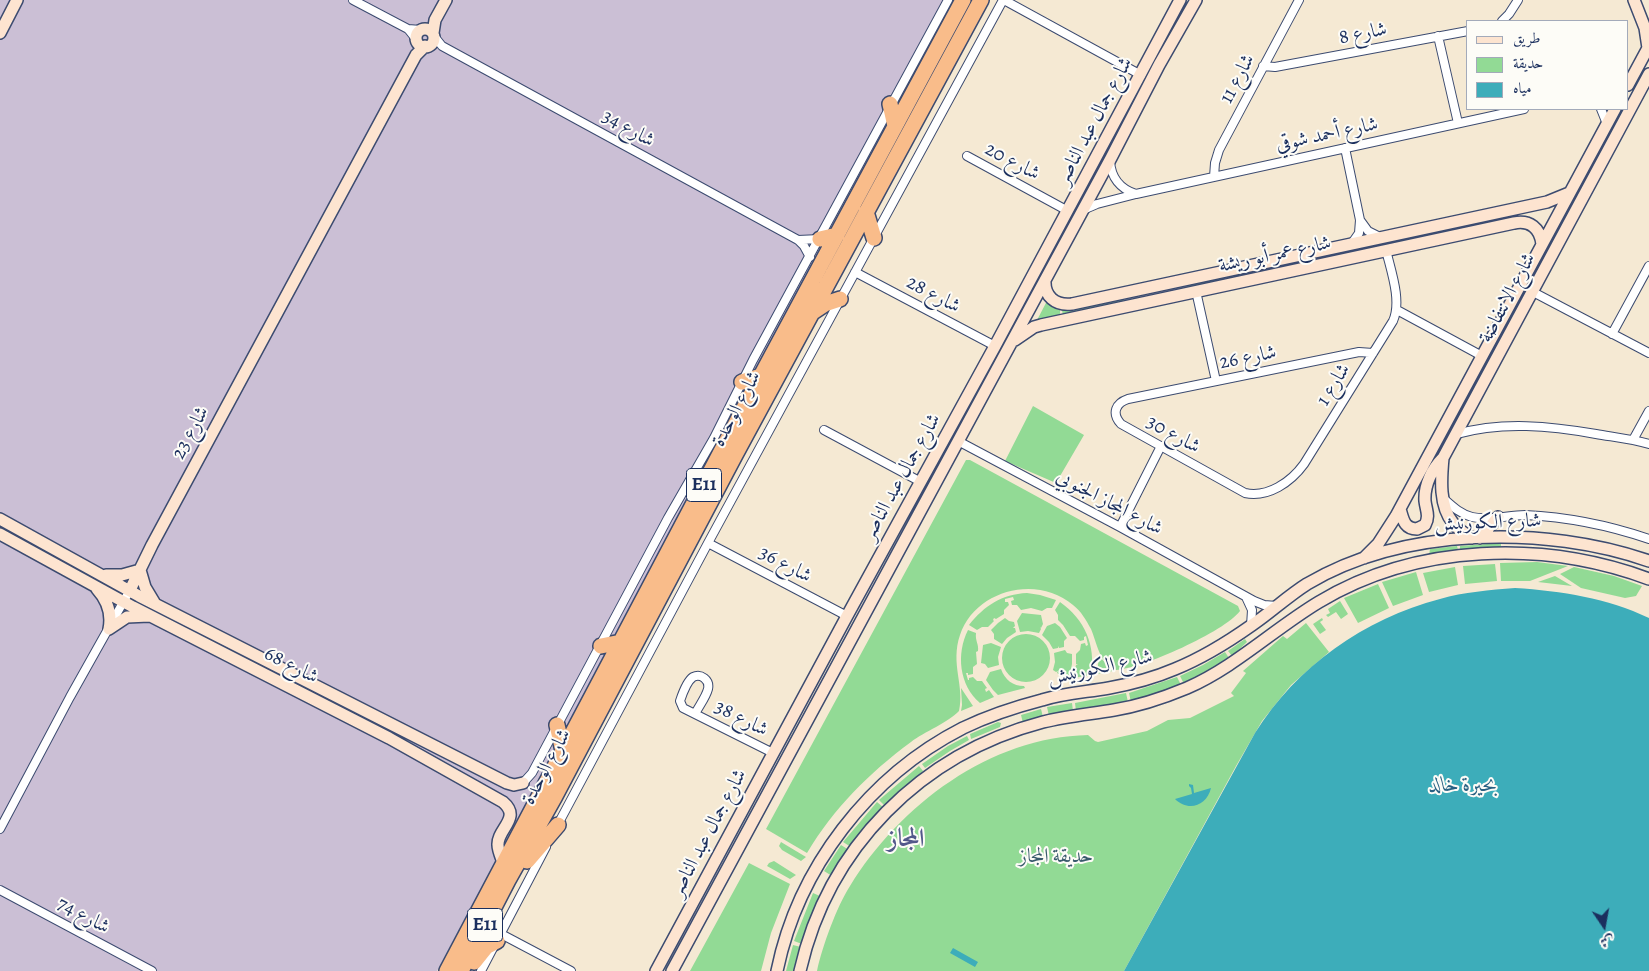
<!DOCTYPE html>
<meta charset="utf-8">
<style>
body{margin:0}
#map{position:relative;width:1649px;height:971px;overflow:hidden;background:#f5e9d3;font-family:Alegreya,Amiri,serif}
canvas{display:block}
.legend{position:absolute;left:1466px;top:20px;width:162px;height:90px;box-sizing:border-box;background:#fdfcf7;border:1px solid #a3aaba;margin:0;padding:6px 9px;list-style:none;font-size:15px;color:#1b2f5e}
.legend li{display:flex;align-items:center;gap:10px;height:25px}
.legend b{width:25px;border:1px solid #a3aaba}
.north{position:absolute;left:1579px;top:901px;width:50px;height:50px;-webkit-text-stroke:4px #fdfcf7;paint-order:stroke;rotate:168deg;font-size:14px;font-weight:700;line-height:20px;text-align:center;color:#1b2f5e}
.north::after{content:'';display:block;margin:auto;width:18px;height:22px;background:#1b2f5e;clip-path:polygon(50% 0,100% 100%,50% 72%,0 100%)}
</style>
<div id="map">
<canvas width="1649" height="971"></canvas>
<ul class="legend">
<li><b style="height:6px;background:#fde4d0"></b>طريق</li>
<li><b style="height:14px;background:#92da95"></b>حديقة</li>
<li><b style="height:14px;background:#3dadba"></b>مياه</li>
</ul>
<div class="north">ش</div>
</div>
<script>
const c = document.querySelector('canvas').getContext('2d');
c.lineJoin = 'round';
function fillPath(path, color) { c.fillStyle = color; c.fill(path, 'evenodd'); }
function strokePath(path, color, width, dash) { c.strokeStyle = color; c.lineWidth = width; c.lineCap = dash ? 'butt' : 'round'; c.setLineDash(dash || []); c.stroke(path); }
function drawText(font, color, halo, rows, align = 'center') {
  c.font = font + ' Alegreya,Amiri,serif'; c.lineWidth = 4; c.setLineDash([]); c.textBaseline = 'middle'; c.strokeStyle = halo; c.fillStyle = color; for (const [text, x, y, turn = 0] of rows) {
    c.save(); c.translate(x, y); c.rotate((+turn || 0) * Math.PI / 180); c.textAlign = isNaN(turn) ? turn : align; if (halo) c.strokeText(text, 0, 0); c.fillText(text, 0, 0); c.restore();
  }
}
fillPath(new Path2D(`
 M0,0H958L437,971H0Z`), '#cbbfd5');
fillPath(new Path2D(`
 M1399,238L1400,242L1335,256L1334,252Z
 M1331,253L1332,257L1265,272L1264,267Z
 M1223,277L1224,281L1188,289L1187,285Z
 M1123,298L1124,303L1063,316L1062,310H1072Z
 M1047,301L1052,307L1060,310V317L1036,322Z
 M1033,406L1084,435L1056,483L1005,461Z
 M966,460H970L1238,606L1240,611C1224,632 1143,668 1116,670C1099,663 1097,643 1091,629C1086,620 1081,611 1073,605C1037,574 975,590 960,635C950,664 965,686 959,711C949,722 924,732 911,742C869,773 834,808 807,853L766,829Z
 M1501,543V547L1460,550V546Z
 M1457,546L1458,550L1429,555L1430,549Z
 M1537,562L1568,566L1530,581H1501L1500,563Z
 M1495,564L1497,581L1465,584L1463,566Z
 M1455,567L1458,585L1429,592L1423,573Z
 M1574,567L1614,576L1642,586L1636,596L1625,598L1581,588L1560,574Z
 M1416,572L1423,595L1393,606L1382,582Z
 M1555,576L1572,586L1538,582Z
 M1378,584L1389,608L1358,623L1344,598Z
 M1027,593L1040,595L1056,600L1052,608H1047L1042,611L1031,608L1021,610L1017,605H1012L1011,601L1014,600L1013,597L1005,599V602H1008L1009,605L1004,610V614L996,619L994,618L993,620L994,621L988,627H982L977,630L969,625C984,606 1002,594 1027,593Z
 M1340,601L1348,614L1341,619L1336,612L1328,617L1326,615L1330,613L1328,609Z
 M1060,602C1085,620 1096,645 1091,675L1073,678L1076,665H1078L1076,664V654L1080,650L1081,644L1085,643L1086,646L1088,645L1086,636L1084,637V640L1080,641L1075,636H1070L1063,625L1058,620V615L1055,610Z
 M1022,613L1041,615L1043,624L1041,628L1040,627L1041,629L1039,633L1028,631L1020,632L1017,621Z
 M1005,618L1009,621L1014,622L1015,626L1013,628H1015L1016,632L1007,638L1002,644L994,639V634L991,630L998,623Z
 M1322,618L1323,620L1320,622L1326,630L1320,634L1313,624Z
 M1055,623L1060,627L1067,638L1064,641V647L1059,648L1058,646V648L1053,649L1049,642L1042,635L1047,626Z
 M1306,623L1329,652L1291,685L1262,721L1236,766L1124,971H817C822,947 837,906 850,886C900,805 990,737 1088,735L1095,741L1098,742L1147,731L1168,720L1190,718L1234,696L1231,693L1246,673L1243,671L1283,636L1287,639Z
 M968,630L976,633C975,641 979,644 978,651L976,652L977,664L973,667V674L968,675V673H966L968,680H969V678L973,677L977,681H982L987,688L985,689L986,692L989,690L994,697L980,703C959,685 956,654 968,630Z
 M1002 658a24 24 0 1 1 48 0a24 24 0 1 1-48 0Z
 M1245,639L1247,642L1232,656L1228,651Z
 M991,643L1001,647L998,657L999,665L988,668L985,664L981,663L983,645Z
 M1065,650L1067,653L1072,654V664L1069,679L1057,673L1058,671L1056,672L1053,670L1055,662L1054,653Z
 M1225,652L1229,658L1212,670L1184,684L1180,676L1203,665Z
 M1099,656L1113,671L1097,674Z
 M1001,669C1005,680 1013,686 1024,686L1025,688L998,695L993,690L986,680L990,672Z
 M1177,677L1181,685L1131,702L1129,693Z
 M961,688L973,706L961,711L962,705Z
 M1126,693L1128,702L1076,711L1075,703Z
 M1072,703L1073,711L1049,716L1047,707Z
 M1041,709L1043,717L1023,723L1021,715Z
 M998,722L1001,723L1000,727L971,739L970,734Z
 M967,736L969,740L950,751L925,768L922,764L948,746Z
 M919,766L923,771L886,807L879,800Z
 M877,802L884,808L851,847L843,842Z
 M781,842L806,857L801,861L782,850L779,846Z
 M841,845L849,850L832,876L824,871Z
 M774,861L796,875L790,879L767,866L769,863Z
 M749,863L790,884L771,933L761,971H690Z
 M813,893L822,897L802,944L794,941Z
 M793,945L801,947L796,971H786Z`), '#92da95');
fillPath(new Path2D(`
 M1515,588C1562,591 1607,598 1649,618V971H1124L1255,733C1297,666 1364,619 1440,599C1464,592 1490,590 1515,588Z
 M1189,784L1193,785L1194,793L1211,788C1207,806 1188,812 1175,799L1192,794L1191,788L1189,786Z
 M953,948L978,962L975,967L950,953Z`), '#3dadba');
const street = new Path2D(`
 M353,0L408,29L416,39
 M1004,0L1141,75
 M1502,21L1509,14L1518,0
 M408,29L421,30
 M434,36L442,46L798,240L804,246L810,257
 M1438,36L1458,123
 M1263,66L1275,67L1468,31
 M1601,109L1607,124
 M1345,148L1360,220L1359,233L1352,243
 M967,156L1068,211
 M1110,161C1111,177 1120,189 1136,194
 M1214,177L1215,163L1219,150L1299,0
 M1083,210L1097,204L1136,194L1524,109
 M1360,220L1368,231L1380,237
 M798,240L820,239
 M855,272L995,346
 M1196,291L1216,381
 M1533,292L1649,353
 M1397,310L1482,356
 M1612,334L1649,266
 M1373,353L1359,352L1128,399C1116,403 1111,413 1121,424L1245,493C1268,498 1291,482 1304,464L1393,321C1402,301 1391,271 1386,250
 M824,430L921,482
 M1457,434C1502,421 1551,426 1596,434C1613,437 1632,439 1649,444
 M1633,440L1649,411
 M958,441L1120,527L1254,601L1264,605L1277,606
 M1443,498C1452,506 1460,514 1472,517C1489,521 1508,515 1525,515C1568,517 1608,525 1649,539
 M1120,527L1161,446
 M708,543L847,616
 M1246,597L1252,610L1251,626
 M695,714L683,708L680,701C682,695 687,681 693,677C701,673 710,680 708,689C706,697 699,706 695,714L773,753
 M523,783L532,773L668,518L714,438L753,360L948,0
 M556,828L708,543L1003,0
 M0,829L70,697L130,590
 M0,890L152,971
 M501,934L571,971
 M481,971L546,847`);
const secondary = new Path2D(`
 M1634,0L1645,28L1648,48
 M416 38a9 9 0 1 1 18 0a9 9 0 1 1-18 0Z
 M0,33L17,0
 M433,33L435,20L446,0
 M1628,85L1649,46
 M1045,280C1044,296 1055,306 1072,304L1547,202L1569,193
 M1015,340L1034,327L1041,325L1514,223C1530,220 1540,228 1542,244
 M1400,509C1403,519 1404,529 1417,529L1425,525C1430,516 1426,510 1425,501C1424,485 1432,469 1443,458
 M0,519L139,596L507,783L514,785L523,783
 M0,534L133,607L389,738L503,802C522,818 497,829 498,845C498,851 502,859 504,865
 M1472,538C1465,534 1458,530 1453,523C1439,506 1441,479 1443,458L1649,74
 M1480,538L1498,517
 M1364,558L1378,544L1396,516L1615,109
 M140,570L145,587L154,602
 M106,575H122L140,570
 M97,589C108,601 112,614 109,629
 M130,590L152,545L416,55L425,46
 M109,629L127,617L149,616
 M656,971L847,616L995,346L1180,0
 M672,971L1111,158L1159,65L1196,0
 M777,971C798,868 869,776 963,728C988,716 1015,707 1042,700C1064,693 1087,692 1109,688C1131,684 1154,678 1175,669C1202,658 1228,642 1252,625C1271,612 1288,596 1307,584C1403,527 1546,525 1649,561
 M800,971C828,847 921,754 1043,722C1067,716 1090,714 1114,710C1139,706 1163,698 1187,688C1235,667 1274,629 1319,602C1417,543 1544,540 1649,579`);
const highway = new Path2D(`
 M890,104L895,126
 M866,212L874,238
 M820,239L837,235
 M813,312L825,304L840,299
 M742,382L761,376
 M601,646L621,642
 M557,725L563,751
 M527,861L558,825
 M474,962L486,947L497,941
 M447,971L761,376L963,0
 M461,971L508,880L555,796L735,455L981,0`);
strokePath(street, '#3c4b70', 10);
strokePath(secondary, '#3c4b70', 14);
strokePath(highway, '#3c4b70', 18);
strokePath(street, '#fff', 8);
strokePath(secondary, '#fde4d0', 11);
strokePath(highway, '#f9bc8a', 15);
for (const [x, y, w] of [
 [704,485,35],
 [485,925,35]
]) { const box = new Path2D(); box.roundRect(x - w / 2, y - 16.5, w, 33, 4); c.fillStyle = '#fdfcf7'; c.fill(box); strokePath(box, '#1b2f5e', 1); }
drawText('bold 19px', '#1b2f5e', null, [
 ["E11",704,485],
 ["E11",485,925]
]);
drawText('20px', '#1b2f5e', '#fdfcf7', [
 ["شارع 8",1363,34,-11],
 ["شارع 11",1238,79,-62],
 ["شارع جمال عبد الناصر",1095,121,-62],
 ["شارع 34",628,129,29],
 ["شارع أحمد شوقي",1327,135,-12],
 ["شارع 20",1012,162,28],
 ["شارع عمر أبو ريشة",1275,255,-12],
 ["شارع 28",933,295,28],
 ["شارع الانتفاضة",1508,298,-62],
 ["شارع 26",1248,358,-11],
 ["شارع 1",1334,385,-58],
 ["شارع الوحدة",737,409,-62],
 ["شارع 23",191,433,-62],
 ["شارع 30",1173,435,29],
 ["شارع جمال عبد الناصر",902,477,-61],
 ["شارع المجاز الجنوبي",1109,503,28],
 ["شارع الكورنيش",1488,523,-2],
 ["شارع 36",785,565,28],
 ["شارع 68",291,666,27],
 ["شارع الكورنيش",1100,668,-12],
 ["شارع 38",741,719,27],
 ["شارع الوحدة",547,767,-62],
 ["شارع جمال عبد الناصر",709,833,-62],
 ["شارع 74",83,916,28]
]);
drawText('20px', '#395a6c', '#fdfcf7', [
 ["حديقة المجاز",1056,857]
]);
drawText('italic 21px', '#296183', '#fdfcf7', [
 ["بحيرة خالد",1463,786]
]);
drawText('bold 25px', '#53598b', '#fdfcf7', [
 ["المجاز",906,840]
]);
</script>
